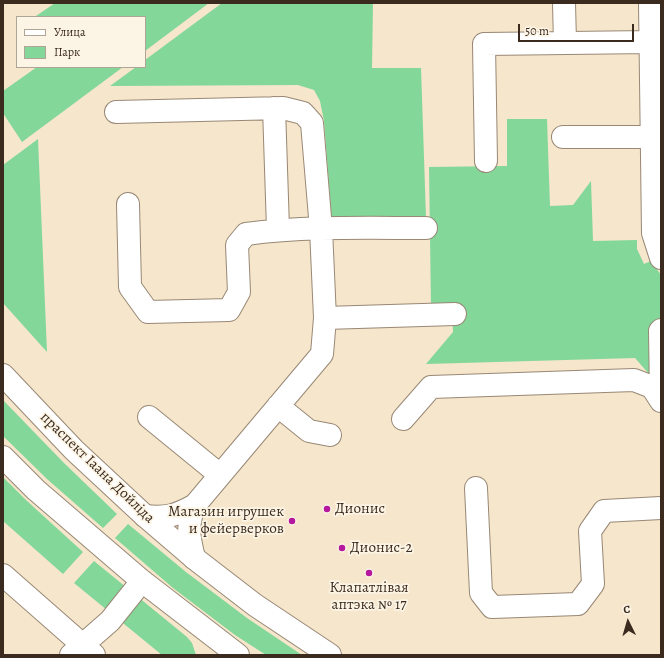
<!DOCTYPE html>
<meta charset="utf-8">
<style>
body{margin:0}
#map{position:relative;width:664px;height:658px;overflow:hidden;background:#f5e6cc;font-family:Alegreya,serif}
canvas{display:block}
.frame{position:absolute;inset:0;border:4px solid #3b2a1e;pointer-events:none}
.legend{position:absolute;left:16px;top:16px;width:130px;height:52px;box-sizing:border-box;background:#fcf5e5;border:1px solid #afa495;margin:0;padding:5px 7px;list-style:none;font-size:12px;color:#3b2a1e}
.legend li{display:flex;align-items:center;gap:8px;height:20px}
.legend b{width:20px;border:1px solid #afa495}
.north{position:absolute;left:608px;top:602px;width:40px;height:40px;-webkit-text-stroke:3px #fcf5e5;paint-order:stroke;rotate:355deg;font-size:11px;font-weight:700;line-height:16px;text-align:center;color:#3b2a1e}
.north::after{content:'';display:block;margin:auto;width:14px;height:18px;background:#3b2a1e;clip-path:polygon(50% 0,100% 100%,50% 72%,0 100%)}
.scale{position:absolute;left:518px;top:24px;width:116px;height:18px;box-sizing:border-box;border:2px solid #3b2a1e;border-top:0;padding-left:5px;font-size:12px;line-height:14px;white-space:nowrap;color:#3b2a1e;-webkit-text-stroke:3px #fcf5e5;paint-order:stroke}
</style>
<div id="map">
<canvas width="664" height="658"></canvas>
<div class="frame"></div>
<ul class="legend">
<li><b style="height:5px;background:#fff"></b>Улица</li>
<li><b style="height:11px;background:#83d799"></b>Парк</li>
</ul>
<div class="north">С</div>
<div class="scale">50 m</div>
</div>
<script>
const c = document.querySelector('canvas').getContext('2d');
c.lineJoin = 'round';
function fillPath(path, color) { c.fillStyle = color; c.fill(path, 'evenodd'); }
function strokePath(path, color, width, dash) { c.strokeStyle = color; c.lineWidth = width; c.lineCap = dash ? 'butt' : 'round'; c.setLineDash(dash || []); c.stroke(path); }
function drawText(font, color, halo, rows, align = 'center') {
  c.font = font + ' Alegreya,serif'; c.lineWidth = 3.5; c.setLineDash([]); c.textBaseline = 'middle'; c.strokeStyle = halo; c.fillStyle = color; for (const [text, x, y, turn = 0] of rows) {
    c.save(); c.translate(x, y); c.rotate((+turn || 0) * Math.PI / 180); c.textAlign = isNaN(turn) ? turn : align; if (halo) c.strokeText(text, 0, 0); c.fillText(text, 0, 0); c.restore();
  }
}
fillPath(new Path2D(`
 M55,3H209L145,51V17H37L36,16Z
 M222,3H373L372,68H421L426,217L332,223L324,121L320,101L314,90L298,85L110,86L136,67H145V60Z
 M37,67H123L22,142L3,113V91Z
 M507,119H547L550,206L573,205L591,181L593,241L637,240V249L644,264L651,261L661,275V340L655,374H649L635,358L426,364L453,332L452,306L431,307L429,167L507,166Z
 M38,139L47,352L3,303V165Z
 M3,400L64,463L117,514L103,528L47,479L3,436Z
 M3,477L26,500L83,552L63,574L3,521Z
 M128,524L186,572L247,618L302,655H266L235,635L173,588L115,538Z
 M94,561L187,637L192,643L196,655H162L74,583Z`), '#83d799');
const minor = new Path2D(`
 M564,3L565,43
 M650,3L653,233L661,258
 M274,108L278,229
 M116,112L283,108L303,113L312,123L321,229L325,318L322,354L195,505C186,526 189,537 194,558
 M563,137H651
 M486,161L484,44L650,42
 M128,204L130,287L148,312L229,310L239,292L237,245L246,234C306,226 366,228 426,228
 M325,318L455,314
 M661,330L660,331L661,396
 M278,406L309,431L330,435
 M149,417L220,475
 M403,419L431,387L634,380L652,387L661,401
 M476,488L481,593L492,607L578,604L593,584L590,531L604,511L661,508
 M145,516C166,518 176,516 195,505
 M3,575L94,655
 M71,655L110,621L142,581`);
const major = new Path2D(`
 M3,375L74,450L145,516L194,558L255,605L330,655
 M3,457L36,490L142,581L238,655`);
strokePath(minor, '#988875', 24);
strokePath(major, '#988875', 24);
strokePath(minor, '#fff', 22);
strokePath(major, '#fff', 22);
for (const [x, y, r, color] of [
 [327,509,4,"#b5179e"],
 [292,521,4,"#b5179e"],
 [342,548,4,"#b5179e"],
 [369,573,4,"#b5179e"]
]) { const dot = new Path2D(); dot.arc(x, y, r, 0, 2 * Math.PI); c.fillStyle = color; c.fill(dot); strokePath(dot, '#fcf5e5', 1.5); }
drawText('15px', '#3b2a1e', '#fcf5e5', [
 ["праспект Іаана Дойліда",97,468,44]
]);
drawText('15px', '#3b2a1e', '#fcf5e5', [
 ["Дионис",335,509],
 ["Магазин игрушек",284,512,"right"],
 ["и фейерверков",284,529,"right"],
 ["Дионис-2",350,548],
 ["Клапатлівая",369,588,"center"],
 ["аптэка № 17",369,605,"center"]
], 'left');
</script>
